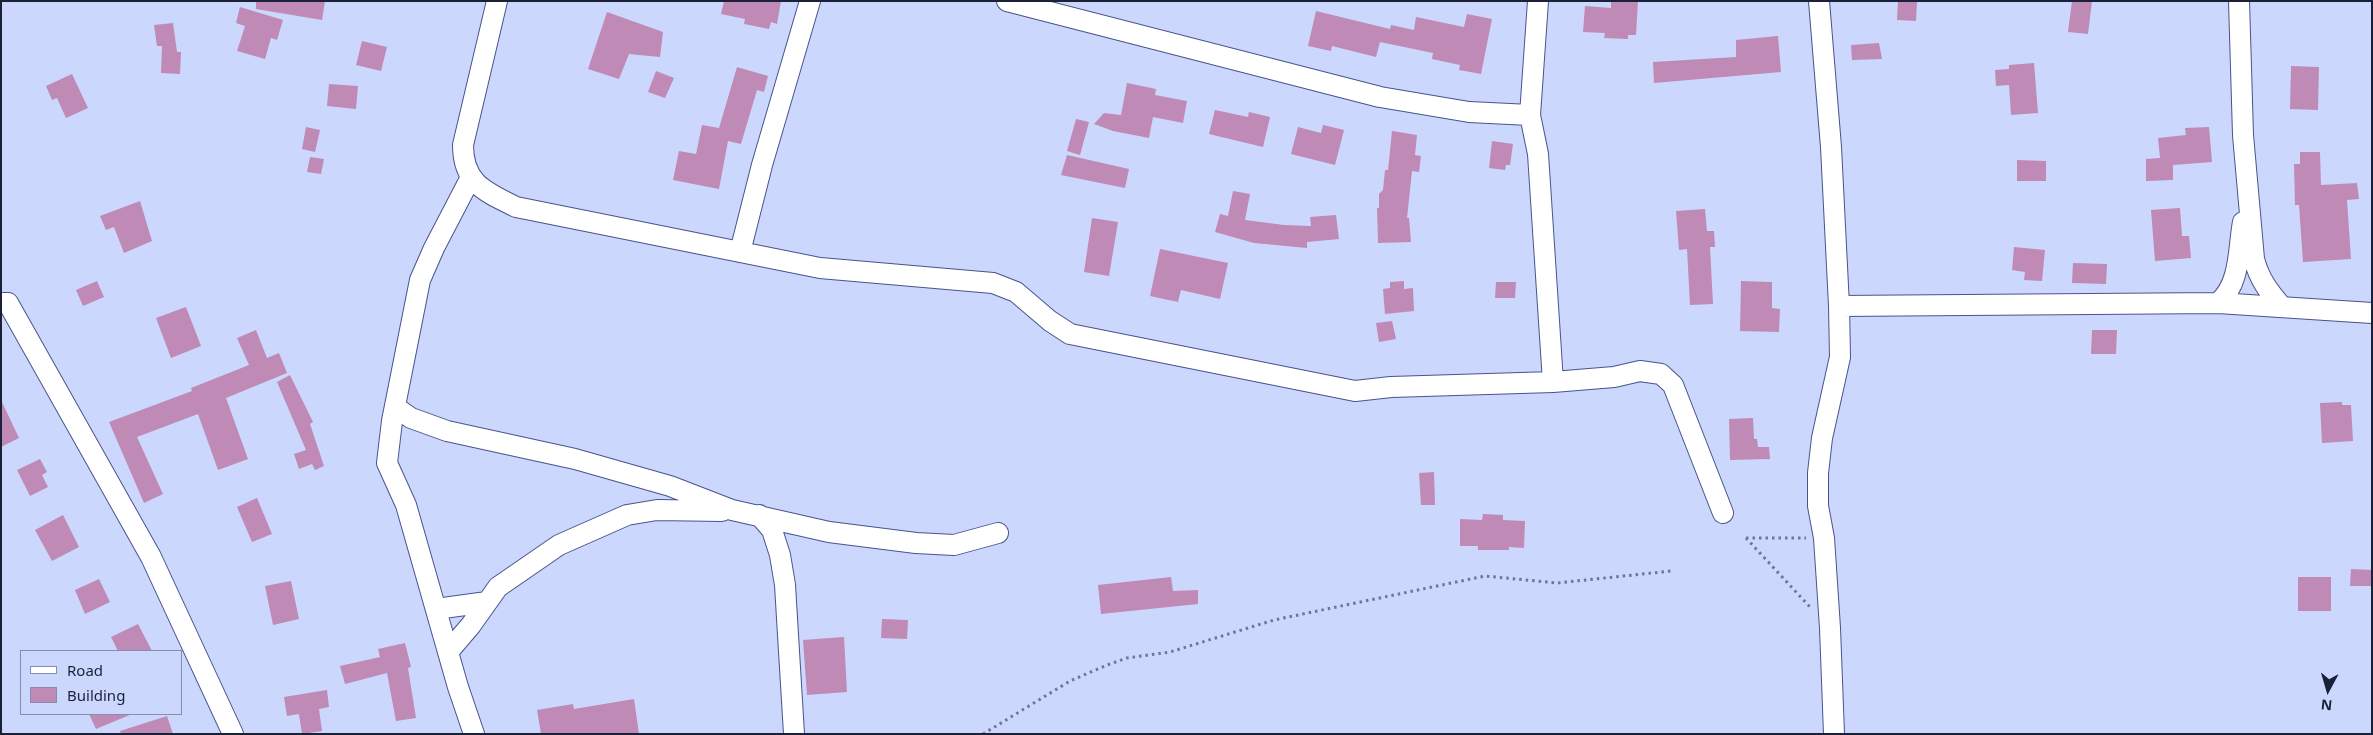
<!DOCTYPE html>
<style>
body{margin:0}
#map{position:relative;width:2373px;height:735px;overflow:hidden;background:#ccd7fd;font-family:"Noto Sans",sans-serif}
canvas{display:block}
.frame{position:absolute;inset:0;border:2px solid #1a2037;pointer-events:none}
.legend{position:absolute;left:20px;top:650px;width:162px;height:65px;box-sizing:border-box;background:#ccd7fd;border:1px solid #858eae;margin:0;padding:6px 9px;list-style:none;font-size:15px;color:#1a2037}
.legend li{display:flex;align-items:center;gap:10px;height:25px}
.legend b{width:25px;border:1px solid #858eae}
.north{position:absolute;left:2303px;top:665px;width:50px;height:50px;-webkit-text-stroke:4px #ccd7fd;paint-order:stroke;rotate:186deg;font-size:14px;font-weight:700;line-height:20px;text-align:center;color:#1a2037}
.north::after{content:'';display:block;margin:auto;width:18px;height:22px;background:#1a2037;clip-path:polygon(50% 0,100% 100%,50% 72%,0 100%)}
</style>
<div id="map">
<canvas width="2373" height="735"></canvas>
<div class="frame"></div>
<ul class="legend">
<li><b style="height:6px;background:#fff"></b>Road</li>
<li><b style="height:14px;background:#bf8ab5"></b>Building</li>
</ul>
<div class="north">N</div>
</div>
<script>
const c = document.querySelector('canvas').getContext('2d');
c.lineJoin = 'round';
function fillPath(path, color) { c.fillStyle = color; c.fill(path, 'evenodd'); }
function strokePath(path, color, width, dash) { c.strokeStyle = color; c.lineWidth = width; c.lineCap = dash ? 'butt' : 'round'; c.setLineDash(dash || []); c.stroke(path); }
fillPath(new Path2D(`
 M256,1H325L322,20L256,9Z
 M724,1H781L777,24L771,22L769,29L744,24L745,19L721,14Z
 M1611,1H1638L1636,35H1628V39L1604,38L1605,33L1583,32L1585,6L1611,8Z
 M1898,1H1917L1916,21L1897,20Z
 M2072,1H2092L2088,34L2068,32Z
 M240,7L283,20L277,40L271,38L265,59L237,51L245,26L236,23Z
 M1316,11L1390,29L1391,25L1414,30L1416,17L1464,27L1467,14L1492,19L1481,74L1459,70L1460,65L1432,59L1433,53L1380,42L1376,57L1332,46L1331,51L1308,46Z
 M607,12L663,32L660,57L629,54L619,79L588,69Z
 M173,23L177,52H181L180,74L161,73L162,46H157L154,25Z
 M1778,36L1781,72L1654,83L1653,62L1736,57V40Z
 M362,41L387,47L381,71L356,65Z
 M1879,43L1882,59L1852,60L1851,45Z
 M2034,63L2038,113L2011,115L2009,85L1996,86L1995,70L2009,69V65Z
 M2291,66L2319,67L2318,110L2290,109Z
 M737,67L768,76L764,92L757,90L741,144L728,141L719,189L673,180L679,151L696,154L702,125L719,128Z
 M656,71L674,78L665,98L648,92Z
 M72,74L88,108L66,118L57,98L52,100L46,86Z
 M1127,83L1156,89L1155,95L1187,101L1183,123L1153,117L1149,138L1113,131L1094,124L1104,113L1121,115Z
 M329,84L358,86L356,109L327,106Z
 M1215,110L1248,117L1249,112L1270,117L1263,147L1209,134Z
 M1076,119L1089,122L1080,155L1067,151Z
 M1323,125L1344,130L1335,165L1291,154L1298,127L1321,133Z
 M306,127L320,130L315,152L302,149Z
 M2209,127L2212,162L2173,165V180L2146,181V159L2160,158L2158,138L2186,135L2185,128Z
 M1392,131L1417,135L1415,155L1421,156L1419,172L1412,171L1407,218H1409L1411,242L1378,243L1377,208H1379V194L1383,190L1385,170H1388Z
 M1492,141L1513,144L1510,165H1506L1505,170L1489,168Z
 M2300,152H2320L2321,185L2357,183L2359,199L2347,200L2351,259L2303,262L2299,205H2295L2294,164H2300Z
 M1067,155L1129,169L1125,188L1061,175Z
 M310,157L324,159L321,174L307,172Z
 M2017,160L2046,161V181H2017Z
 M1233,191L1250,194L1245,220L1284,225L1311,226L1310,217L1336,215L1339,239L1307,242V248L1254,243L1215,232L1220,214L1228,216Z
 M140,201L152,241L124,253L114,227L106,230L100,216Z
 M2180,208L2182,236H2189L2191,258L2155,261L2151,210Z
 M1705,209L1707,231H1714L1715,247H1710L1713,304L1690,305L1687,249L1679,250L1676,211Z
 M1092,218L1118,222L1109,276L1084,272Z
 M2014,247L2045,250L2042,281L2024,280L2025,272L2012,270Z
 M1160,249L1228,263L1220,299L1181,290L1178,302L1150,296Z
 M2073,263L2107,264L2106,284L2072,283Z
 M97,281L104,297L83,306L76,290Z
 M1404,281V289L1413,288L1414,311L1385,314L1383,289L1390,288V282Z
 M1741,281L1772,282V308L1780,309L1779,332L1740,331Z
 M1496,282H1516L1515,298H1495Z
 M186,307L201,346L171,358L156,318Z
 M1392,321L1396,339L1379,342L1376,323Z
 M256,330L267,358L279,353L287,373L226,398L248,459L218,470L198,414L137,437L163,494L144,503L109,422L192,391L191,388L249,365L237,338Z
 M2092,330H2117L2116,354H2091Z
 M290,375L313,422L310,424L324,466L315,470L312,464L299,469L294,454L306,450L277,382Z
 M1,400L19,438L1,447Z
 M2342,402V405H2351L2353,441L2322,443L2320,403Z
 M1753,418L1754,439H1757L1758,447H1769L1770,459L1730,460L1729,419Z
 M40,459L47,472L42,475L48,487L30,496L17,470Z
 M1434,472L1435,505H1421L1419,473Z
 M257,498L272,534L252,542L237,507Z
 M1483,514L1503,515V520L1525,521L1524,548L1509,547V550H1478V546H1460V519L1482,520Z
 M63,515L79,547L52,561L35,530Z
 M2351,569L2372,570V586H2350Z
 M1171,577L1173,591L1198,590V604L1101,614L1098,585Z
 M2298,577H2331V611H2298Z
 M99,579L110,602L85,614L75,590Z
 M291,581L299,619L273,625L265,586Z
 M882,619L908,620L907,639L881,638Z
 M138,624L152,651H118L111,637Z
 M844,637L847,692L807,695L803,640Z
 M405,643L411,667L408,668L416,718L396,721L387,673L345,684L340,666L380,657L378,649Z
 M327,690L329,707L319,709L322,731L302,734L299,714L287,716L284,697Z
 M634,699L639,734H541L537,710L573,704L574,709Z
 M89,714H132L96,729Z
 M167,716L173,734H121L120,731Z`), '#bf8ab5');
const street = new Path2D(`
 M497,1L463,145C463,184 486,192 516,207L820,268L993,283L1016,292L1050,321L1070,334L1355,391L1391,387L1553,382L1614,377L1640,371L1661,374L1673,385L1723,513
 M1007,1L1380,97L1469,112L1530,115
 M1538,1L1530,115L1538,154L1553,382
 M1819,1L1831,147L1839,306L1840,357L1822,438L1818,473V506L1824,538L1830,628L1834,734
 M2239,1L2243,135L2254,259C2259,279 2269,292 2282,307
 M471,177L434,248L420,280L392,421L387,463L406,505L458,687L474,734
 M740,252L762,165L810,1
 M1,303H8L151,557L233,734
 M2218,303C2241,284 2238,248 2243,222
 M1839,306L2218,303L2372,313
 M395,407L411,418L447,431L575,459L670,486L732,510L829,532L916,543L954,545L998,533
 M759,515L772,530L780,555L785,585L794,734
 M436,609L487,602
 M448,652L471,625L498,587L559,545L627,515L657,510L722,511`);
strokePath(street, '#48548b', 22);
strokePath(new Path2D(`
 M1746,538L1810,607
 M1746,538H1806
 M983,734L1070,681L1107,665L1127,658L1170,652L1274,620L1485,576L1557,583L1671,571`), '#6d7694', 3, [2.5, 4]);
strokePath(street, '#fff', 20);
</script>
